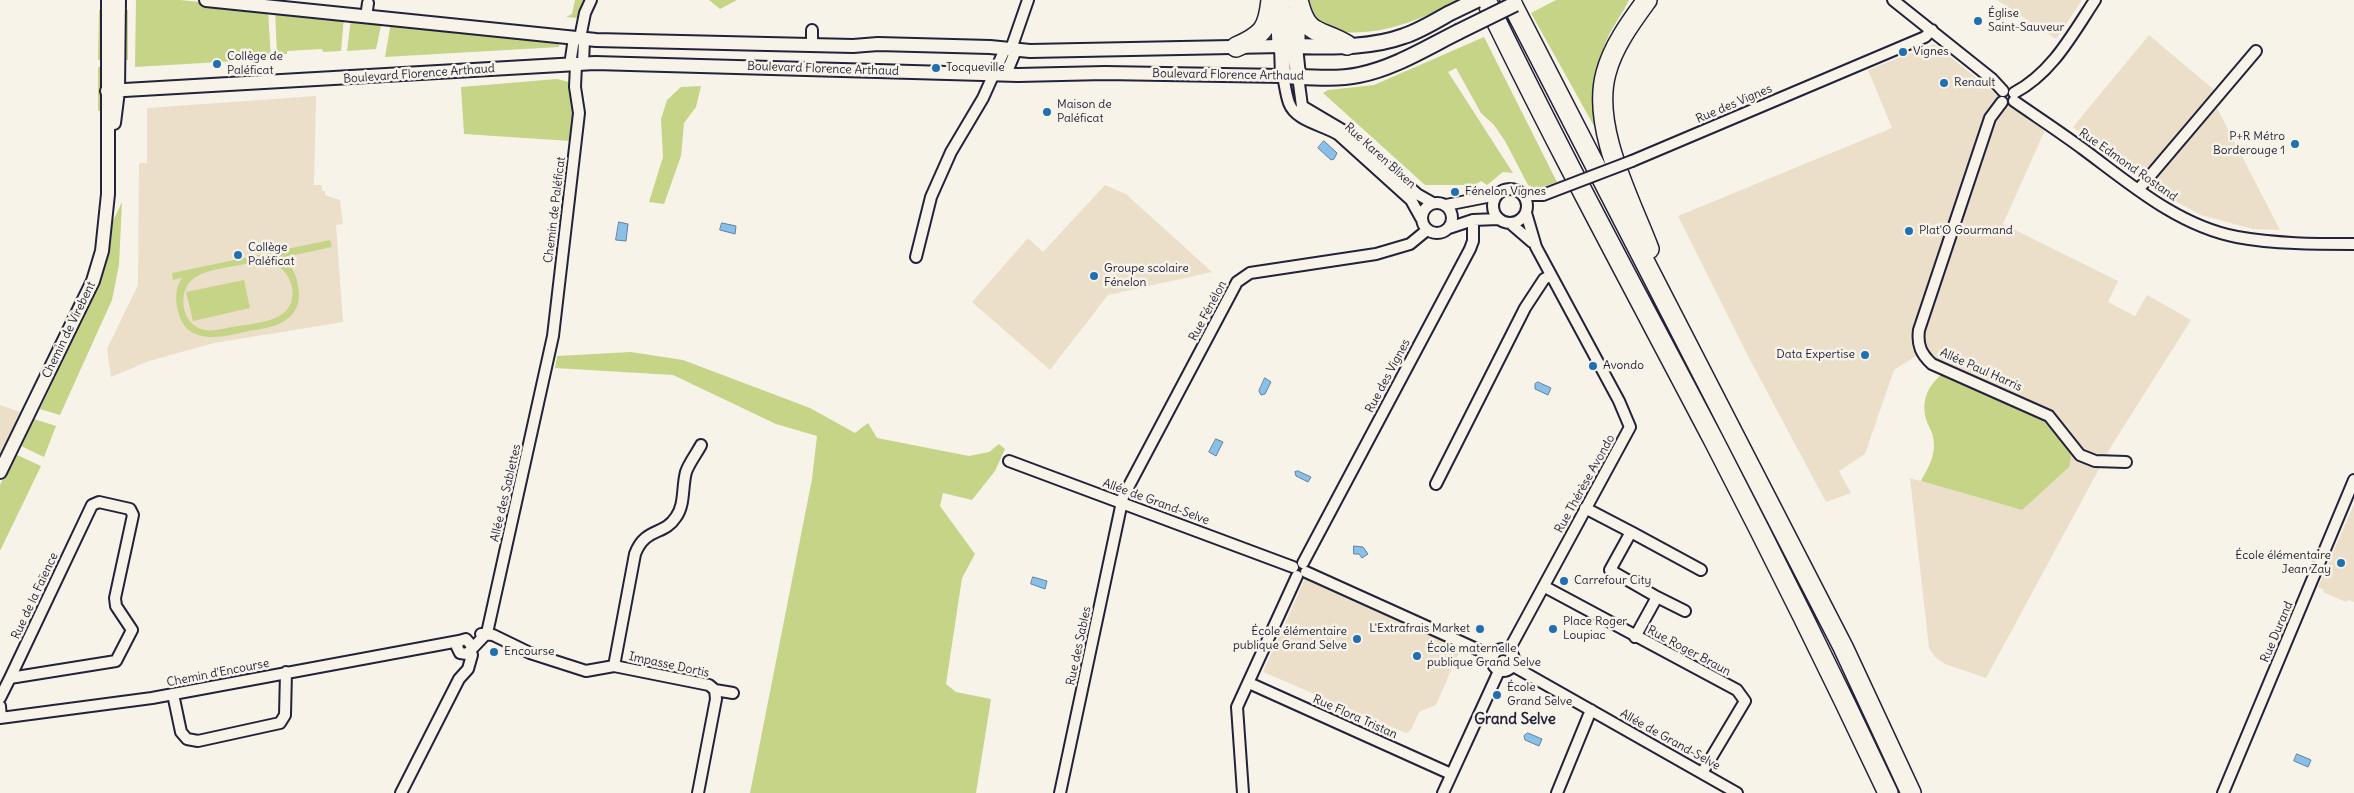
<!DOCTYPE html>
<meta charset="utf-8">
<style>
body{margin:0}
canvas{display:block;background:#f7f3e8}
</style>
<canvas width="2354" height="793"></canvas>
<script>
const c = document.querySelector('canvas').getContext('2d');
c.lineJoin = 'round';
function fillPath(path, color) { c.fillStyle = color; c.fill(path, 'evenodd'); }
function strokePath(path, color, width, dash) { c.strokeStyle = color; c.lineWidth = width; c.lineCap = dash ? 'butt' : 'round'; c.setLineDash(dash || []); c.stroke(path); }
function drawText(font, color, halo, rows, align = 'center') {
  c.font = font + ' Delius,sans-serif'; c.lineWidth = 5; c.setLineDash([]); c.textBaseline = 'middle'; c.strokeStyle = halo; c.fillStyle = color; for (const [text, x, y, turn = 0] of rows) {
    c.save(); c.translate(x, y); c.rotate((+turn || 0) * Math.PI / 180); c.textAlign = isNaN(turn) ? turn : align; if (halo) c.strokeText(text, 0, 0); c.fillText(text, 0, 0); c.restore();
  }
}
fillPath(new Path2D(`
 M1997,0H2082L2056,39Z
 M2149,35L2225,99L2217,108L2280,230L2253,229L2201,215L2149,187L2073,127Z
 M1934,44L2020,113L2045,130L2003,224L2118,281L2108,302L2135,316L2147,295L2191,320L2112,445L1986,678L1945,664L1935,657L1929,648L1910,478L2022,510L2043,421L1930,369L1916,356L1894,370L1865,454L1839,471L1851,493L1826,502L1749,358L1678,216L1892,128L1868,70Z
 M316,96L314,185H322V191H325V195L340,200L343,224L336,225L343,322L214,343L149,361L111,377L107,349L138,285L139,163H147V108Z
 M1105,185L1126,194L1212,272L1108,295L1050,370L972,302L1028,238L1043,252Z
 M0,405L23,413L0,456Z
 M2354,504V602L2348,600L2346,602L2323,592L2324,590L2318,587Z
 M1305,579L1457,647L1459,652L1436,705L1419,712L1411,730L1406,733L1263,672Z`), '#ebdfca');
fillPath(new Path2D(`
 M136,0H180L268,9L271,59L135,67Z
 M575,0H587L577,18L566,17L572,14Z
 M709,0H737L720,9Z
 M1305,0H1460C1412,23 1375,40 1320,29Z
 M1556,0H1629C1623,13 1614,24 1608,37C1595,64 1597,95 1596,125L1594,126L1531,13Z
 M99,10H103V60H98Z
 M124,10H128V60H123Z
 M275,10L344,17L341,51L323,52L322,49L287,51V54L277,55Z
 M351,18L382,21L376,49L347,51Z
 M391,22L560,40L559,47L385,57Z
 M1484,37L1557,182L1537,189L1528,185L1505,141L1494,125L1481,113L1456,68L1448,72L1513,173L1503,172L1487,185L1481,181L1475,185H1425L1323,93L1328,90L1374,85Z
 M558,57L557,63L386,73L385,68Z
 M98,67H103L102,111H98Z
 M557,79L569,82L576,111L571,141L464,134L461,87Z
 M701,86L696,107L684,123L681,156L664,204L649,202L663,157L661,119L667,100L681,87Z
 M122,202L119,265L112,300L60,415L40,409L100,283L112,223Z
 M330,240L332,247L281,258C291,264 297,275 298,286C300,295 299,305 294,312C283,327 265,328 249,331C223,337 186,347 178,311C175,299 175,288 182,278L173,280L172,273ZM263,261C285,261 303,292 286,311C274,323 248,324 232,327C221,329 209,333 198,328C181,319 178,291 193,279C206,268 245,265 263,261Z
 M244,280L250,308L193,321L186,292Z
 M631,352L683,360L810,408L855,433L868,423L877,438L969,456L989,452L999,444L1005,449L995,471L972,500L943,493L940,506L975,554L962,578L946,684L956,692L991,699L976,793H750L812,479L817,436L776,424L673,375L555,368L557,356Z
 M1942,374L2043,421L2063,441L2071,456L2069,467L2022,510L1921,481C1928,468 1937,454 1933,437C1932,430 1926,423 1925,415C1922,398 1929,385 1942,374Z
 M34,419L56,426L44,457L21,446Z
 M15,454L41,466L0,551V485Z`), '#c6d488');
const water = new Path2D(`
 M1324,141L1337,153L1334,159L1331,160L1318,148Z
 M619,222L628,224L626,241L616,240Z
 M722,223L736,226L735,234L720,230Z
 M1265,378L1271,382L1265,394L1261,395L1259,391Z
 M1538,382L1551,388L1548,395L1535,389V384Z
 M1216,439L1223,442L1216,456L1209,452Z
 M1298,471L1311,477L1308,482L1296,476L1295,472Z
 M1354,546L1363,547L1368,554L1362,558L1359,554H1354Z
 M1033,577L1047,581L1045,589L1031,584Z
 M1528,733L1542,739L1539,746L1525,740L1524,736Z
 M2297,754L2311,760L2308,767L2294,761Z`);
fillPath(water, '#8ac0e8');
strokePath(water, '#6081a3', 1);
const minor = new Path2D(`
 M1893,0L1992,79L2003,91
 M366,17L368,3
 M580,38L585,13L591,0
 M812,45V30
 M1011,49L1028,0
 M583,64L584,39
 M570,65L574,38
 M1006,74L1016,50
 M1283,76C1285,85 1286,95 1289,103C1296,122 1325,125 1339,135L1411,200L1421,218
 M1298,76L1302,106L1351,135L1417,194L1433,203
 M2014,93C2052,73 2072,35 2095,0
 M2014,101C2037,117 2060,132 2083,149C2129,183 2178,226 2237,237C2275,244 2315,244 2354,244
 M2002,102L1990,118L1919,330C1917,345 1921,354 1932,364L2049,416L2080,455L2095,461L2126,462
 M1632,161L1925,37L1932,30
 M1493 206a17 17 0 1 1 34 0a17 17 0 1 1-34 0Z
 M2138,190L2256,51
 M1523,195H1543
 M1422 218a15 15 0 1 1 30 0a15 15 0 1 1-30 0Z
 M1446,205L1497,195
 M1510,223L1532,242
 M1449,228L1473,220L1498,219
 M916,257L931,197L951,152L983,98L1005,49
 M1009,461L1293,567
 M1436,484L1525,308L1544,279L1551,275
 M1585,508L1631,532L1610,570L1657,597L1635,637
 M1631,532L1701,570
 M1303,563L1470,249L1473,241V220
 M1306,572L1492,656
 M1545,587L1737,690L1745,701L1702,773
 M1657,597L1685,611
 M481,634L493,635L530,653L586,671L614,666L709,685L715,690L733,693
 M472,646L466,639L459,641L457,647L460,653L467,654L487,633L553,336L579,113L575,87L576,65
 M1492 660a11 11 0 1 1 22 0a11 11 0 1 1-22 0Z
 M1509,650L1630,427L1619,401L1536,247L1526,213
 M614,666L635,554C645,527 664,536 676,517C685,505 682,486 686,472C689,463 697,453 701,445
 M1513,666L1737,793
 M1249,683L1451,774
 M173,694L181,732L187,739L198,741L280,723L285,715L286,672
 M0,698L10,678L92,505L99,502L130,509L133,515L115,598L116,606L132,630L116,661L10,678
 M0,706L1,718
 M0,718L152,698L459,641
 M401,793L459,679L468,669L472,655L470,652
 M698,793L716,699L715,690
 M1060,793L1123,497L1237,282L1250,273L1376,254L1410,244L1427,230
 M1243,793L1237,707L1297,576
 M1443,793L1499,671
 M1557,793L1591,710
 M2223,793L2354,480`);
const tertiary = new Path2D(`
 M206,0L596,40L853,46L878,44L990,47L1030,51L1282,46
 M107,91L595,63L1018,75L1105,73L1283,76
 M114,123L118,91L119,0
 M0,472L93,281L102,251L108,194V0`);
const secondary = new Path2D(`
 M1448,14C1434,22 1419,31 1404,36C1366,50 1321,46 1282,46L1283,76C1307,77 1335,80 1359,75C1394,68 1426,48 1458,32
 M1295,46L1298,76`);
const motorway = new Path2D(`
 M1280,0L1282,46
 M1298,0C1307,38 1319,28 1347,45
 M1486,0C1558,149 1637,294 1714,441C1774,557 1832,674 1888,793
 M1510,0L1843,647L1911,793
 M1647,0C1631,22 1613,46 1606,73C1591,127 1630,199 1649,249
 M1295,46V15
 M1236,47C1263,35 1268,29 1271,0`);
strokePath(minor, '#22223b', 14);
strokePath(tertiary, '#22223b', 16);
strokePath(secondary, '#22223b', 18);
strokePath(motorway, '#22223b', 22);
strokePath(minor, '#f7f3e8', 10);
strokePath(tertiary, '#f7f3e8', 12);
strokePath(secondary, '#f7f3e8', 14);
strokePath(motorway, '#f7f3e8', 19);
const minorBridge = new Path2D(`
 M1543,195L1632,161`);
const secondaryBridge = new Path2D(`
 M1448,14L1477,0
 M1458,32L1515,4`);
strokePath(minorBridge, '#22223b', 14, []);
strokePath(secondaryBridge, '#22223b', 18, []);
strokePath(minorBridge, '#f7f3e8', 10);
strokePath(secondaryBridge, '#f7f3e8', 14);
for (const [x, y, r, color] of [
 [1978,21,5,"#1f6fb2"],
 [1903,52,5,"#1f6fb2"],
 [217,64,5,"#1f6fb2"],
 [936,68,5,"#1f6fb2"],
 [1944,83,5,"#1f6fb2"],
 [1047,112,5,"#1f6fb2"],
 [2295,144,5,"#1f6fb2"],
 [1455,192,5,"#1f6fb2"],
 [1909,231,5,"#1f6fb2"],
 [238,255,5,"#1f6fb2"],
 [1094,276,5,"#1f6fb2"],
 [1865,355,5,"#1f6fb2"],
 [1593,366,5,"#1f6fb2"],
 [2341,563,5,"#1f6fb2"],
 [1564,581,5,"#1f6fb2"],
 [1480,629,5,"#1f6fb2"],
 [1553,629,5,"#1f6fb2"],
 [1357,639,5,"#1f6fb2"],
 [494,652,5,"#1f6fb2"],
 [1417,656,5,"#1f6fb2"],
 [1497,695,5,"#1f6fb2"]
]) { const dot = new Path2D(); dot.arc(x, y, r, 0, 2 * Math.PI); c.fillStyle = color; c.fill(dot); strokePath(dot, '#f7f3e8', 2); }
drawText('12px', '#22223b', '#f7f3e8', [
 ["Église",1988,14],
 ["Saint-Sauveur",1988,28],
 ["Vignes",1913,52],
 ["Collège de",227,57],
 ["Paléficat",227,71],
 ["Tocqueville",946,68],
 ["Renault",1954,83],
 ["Maison de",1057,105],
 ["Paléficat",1057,119],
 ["P+R Métro",2285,137,"right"],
 ["Borderouge 1",2285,151,"right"],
 ["Fénelon Vignes",1465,192],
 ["Plat'O Gourmand",1919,231],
 ["Collège",248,248],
 ["Paléficat",248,262],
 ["Groupe scolaire",1104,269],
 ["Fénelon",1104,283],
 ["Data Expertise",1855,355,"right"],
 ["Avondo",1603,366],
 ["École élémentaire",2331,556,"right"],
 ["Jean Zay",2331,570,"right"],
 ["Carrefour City",1574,581],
 ["Place Roger",1563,622],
 ["Loupiac",1563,636],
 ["L'Extrafrais Market",1470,629,"right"],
 ["École élémentaire",1347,632,"right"],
 ["publique Grand Selve",1347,646,"right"],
 ["École maternelle",1427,649],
 ["publique Grand Selve",1427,663],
 ["Encourse",504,652],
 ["École",1507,688],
 ["Grand Selve",1507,702]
], 'left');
drawText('12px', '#22223b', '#f7f3e8', [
 ["Boulevard Florence Arthaud",823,69,2],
 ["Boulevard Florence Arthaud",419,74,-4],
 ["Boulevard Florence Arthaud",1228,75,1],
 ["Rue des Vignes",1734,104,-23],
 ["Rue Karen Blixen",1380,156,42],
 ["Rue Edmond Rostand",2128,165,35],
 ["Chemin de Paléficat",555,210,-83],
 ["Rue Fénélon",1208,311,-62],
 ["Chemin de Virebent",69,330,-64],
 ["Allée Paul Harris",1981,370,24],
 ["Rue des Vignes",1388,376,-62],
 ["Rue Thérèse Avondo",1585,484,-61],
 ["Allée des Sablettes",506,493,-77],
 ["Allée de Grand-Selve",1156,502,20],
 ["Rue de la Faïence",35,596,-65],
 ["Rue Durand",2277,632,-67],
 ["Rue des Sables",1079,646,-78],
 ["Rue Roger Braun",1689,651,28],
 ["Impasse Dortis",669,665,12],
 ["Chemin d'Encourse",218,673,-11],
 ["Rue Flora Tristan",1355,717,24],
 ["Allée de Grand-Selve",1670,740,29]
]);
drawText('bold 15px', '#22223b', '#f7f3e8', [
 ["Grand Selve",1515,720]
]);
</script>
